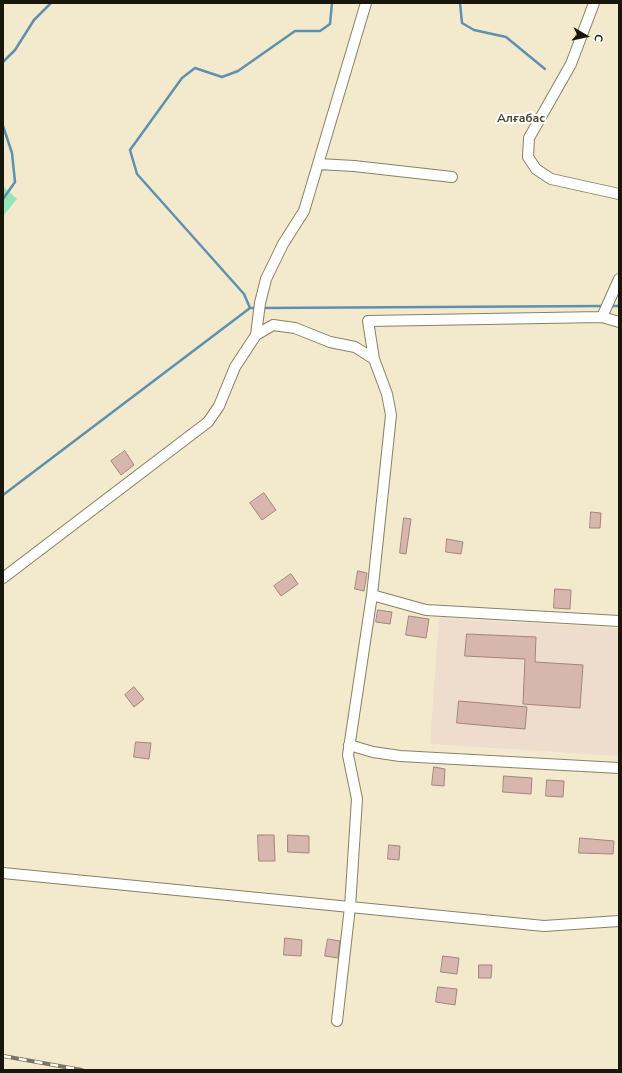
<!DOCTYPE html>
<meta charset="utf-8">
<style>
body{margin:0}
#map{position:relative;width:622px;height:1073px;overflow:hidden;background:#f3eacd;font-family:"Nunito Sans",sans-serif}
canvas{display:block}
.frame{position:absolute;inset:0;border:4px solid #19160b;pointer-events:none}
.north{position:absolute;left:566px;top:16px;width:40px;height:40px;-webkit-text-stroke:3px #fff;paint-order:stroke;rotate:99deg;font-size:11px;font-weight:700;line-height:16px;text-align:center;color:#19160b}
.north::after{content:'';display:block;margin:auto;width:14px;height:18px;background:#19160b;clip-path:polygon(50% 0,100% 100%,50% 72%,0 100%)}
</style>
<div id="map">
<canvas width="622" height="1073"></canvas>
<div class="frame"></div>
<div class="north">С</div>
</div>
<script>
const c = document.querySelector('canvas').getContext('2d');
c.lineJoin = 'round';
function fillPath(path, color) { c.fillStyle = color; c.fill(path, 'evenodd'); }
function strokePath(path, color, width, dash) { c.strokeStyle = color; c.lineWidth = width; c.lineCap = dash ? 'butt' : 'round'; c.setLineDash(dash || []); c.stroke(path); }
function drawText(font, color, halo, rows, align = 'center') {
  c.font = font + ' "Nunito Sans",sans-serif'; c.lineWidth = 4; c.setLineDash([]); c.textBaseline = 'middle'; c.strokeStyle = halo; c.fillStyle = color; for (const [text, x, y, turn = 0] of rows) {
    c.save(); c.translate(x, y); c.rotate((+turn || 0) * Math.PI / 180); c.textAlign = isNaN(turn) ? turn : align; if (halo) c.strokeText(text, 0, 0); c.fillText(text, 0, 0); c.restore();
  }
}
fillPath(new Path2D(`
 M439,618L619,628V756L430,744Z`), '#edc');
fillPath(new Path2D(`
 M3,186L17,199L3,216Z`), '#95e6b7');
strokePath(new Path2D(`
 M460,3L462,23L474,30L506,37L545,69
 M3,62L15,50L34,20L51,3
 M3,126L12,153L15,182L3,199
 M610,306H619
 M250,308L244,294L137,174L130,150L182,78L195,68L222,77L238,71L295,31H320L330,24L332,3
 M262,308L605,306
 M3,495L250,308H257`), '#5e90af', 2.5);
const building = new Path2D(`
 M125,451L134,465L121,475L111,461Z
 M264,493L276,510L262,520L250,503Z
 M591,512L601,513L600,528H590Z
 M404,518L411,519L406,554L400,553Z
 M447,539L463,542L461,554L446,552Z
 M358,571L367,573L364,591L355,589Z
 M291,574L298,584L281,596L274,586Z
 M555,589L571,590L570,609L554,608Z
 M378,610L392,612L390,624L376,622Z
 M409,616L429,619L426,638L406,635Z
 M467,634L536,637L535,662L583,665L580,708L523,704L525,659L465,656Z
 M134,687L144,699L134,707L125,695Z
 M459,701L527,707L525,729L457,723Z
 M136,742L151,743L149,759L134,757Z
 M434,767L445,769L444,786L432,785Z
 M504,776L532,778L531,794L503,792Z
 M547,780L564,781L563,797L546,796Z
 M258,835H274L275,861H259Z
 M288,835L309,836V853L288,852Z
 M580,838L614,841L613,854L579,853Z
 M389,845L400,846L399,860L388,859Z
 M285,938L302,940L301,956L284,955Z
 M328,939L340,941L338,958L325,956Z
 M443,956L459,958L457,974L441,972Z
 M479,965H492L491,978H479Z
 M438,987L457,989L455,1005L436,1002Z`);
fillPath(building, '#d7b6ae');
strokePath(building, '#a2847c', 1);
const minor = new Path2D(`
 M594,3L571,64L529,138L528,157L536,169L551,179L619,194
 M318,164L354,166L452,177
 M602,317L619,279
 M256,335L260,303L266,279L283,244L304,211L366,3
 M3,578L208,422L219,406L235,367L256,335L273,325L295,328L330,342L355,347L374,359
 M372,595L426,610L619,621
 M349,745L373,752L400,756L619,768
 M3,873L544,926L619,921
 M337,1021L350,907L357,799L348,755L372,595L391,415L387,394L374,359L368,321L602,317L619,322`);
strokePath(minor, '#898166', 12);
strokePath(minor, '#fff', 10);
const rail = new Path2D(`
 M3,1056L82,1070`);
strokePath(rail, '#797360', 4);
strokePath(rail, '#fff', 2.5, [8]);
drawText('bold 12px', '#4e462e', '#fff', [
 ["Алғабас",521,119]
]);
</script>
